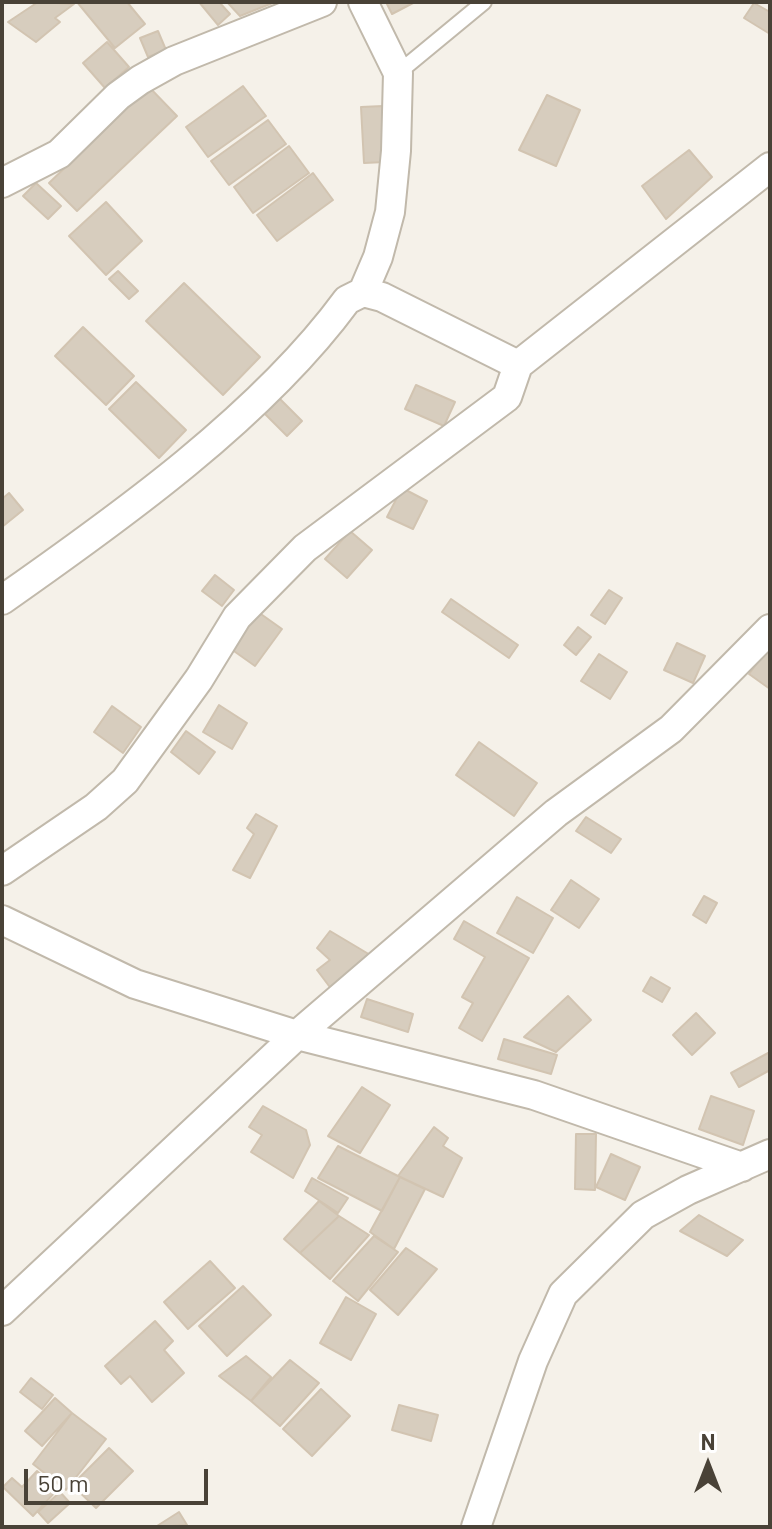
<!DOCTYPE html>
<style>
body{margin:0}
#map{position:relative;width:772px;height:1529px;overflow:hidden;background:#f5f1e9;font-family:Barlow,sans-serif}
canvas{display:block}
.frame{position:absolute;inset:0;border:4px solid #494237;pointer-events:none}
.north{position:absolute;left:668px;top:1425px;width:80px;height:80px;-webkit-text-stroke:6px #fff;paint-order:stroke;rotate:0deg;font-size:22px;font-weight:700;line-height:32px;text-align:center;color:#494237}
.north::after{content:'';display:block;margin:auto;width:28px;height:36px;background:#494237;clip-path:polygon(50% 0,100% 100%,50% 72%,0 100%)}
.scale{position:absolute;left:24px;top:1469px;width:184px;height:36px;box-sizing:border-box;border:4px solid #494237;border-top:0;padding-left:10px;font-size:24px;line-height:28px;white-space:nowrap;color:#494237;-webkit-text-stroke:6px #fff;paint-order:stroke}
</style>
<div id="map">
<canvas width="772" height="1529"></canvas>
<div class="frame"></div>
<div class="north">N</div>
<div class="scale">50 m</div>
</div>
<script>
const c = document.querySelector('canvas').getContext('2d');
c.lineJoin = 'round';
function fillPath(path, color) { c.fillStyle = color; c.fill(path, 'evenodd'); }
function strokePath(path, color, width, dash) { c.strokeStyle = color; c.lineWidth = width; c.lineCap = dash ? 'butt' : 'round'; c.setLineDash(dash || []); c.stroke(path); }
const building = new Path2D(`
 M38,2L74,4L55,18L60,22L36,42L8,22Z
 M77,2H127L145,24L115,48Z
 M199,2H219L230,14L218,25Z
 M227,2H275L240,16Z
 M386,2H415L392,14Z
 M754,3L770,12V34L744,18Z
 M158,31L166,50L148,57L140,38Z
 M107,42L129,67L105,88L83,63Z
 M243,86L266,116L208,157L186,127Z
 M149,87L177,116L77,211L49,183Z
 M547,95L580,110L556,166L519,150Z
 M383,106L385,162L364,163L361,107Z
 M268,120L286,144L229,185L211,161Z
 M289,146L309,173L253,213L234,187Z
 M689,150L712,177L666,219L642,186Z
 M313,173L333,200L277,241L257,215Z
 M36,183L61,206L48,219L23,196Z
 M106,202L142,241L106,275L69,236Z
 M118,271L138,291L129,299L109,279Z
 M184,283L260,357L223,395L146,321Z
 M83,327L134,376L106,405L55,356Z
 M136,382L186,430L159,458L109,409Z
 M416,385L455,402L444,426L405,409Z
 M275,394L302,421L287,436L260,409Z
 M402,488L427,501L413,529L387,517Z
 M9,493L23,510L2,527V499Z
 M350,531L372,550L347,578L325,559Z
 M215,575L234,590L222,606L202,591Z
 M609,590L622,598L605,624L591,615Z
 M451,599L518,645L509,658L442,612Z
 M251,607L282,629L255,666L224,644Z
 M578,627L591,637L576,655L564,645Z
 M677,643L705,656L693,683L664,670Z
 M770,646V689L749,674Z
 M599,654L627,672L610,699L581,681Z
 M219,705L247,723L232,749L203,732Z
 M112,706L141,727L123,753L94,732Z
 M186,731L215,752L199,774L171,752Z
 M479,742L537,783L514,816L456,775Z
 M256,814L277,826L250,878L233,870L254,834L247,828Z
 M586,817L621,839L611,853L576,831Z
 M571,880L599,899L579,928L551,910Z
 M704,896L717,903L706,923L693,915Z
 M517,897L553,918L533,953L497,933Z
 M464,921L529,958L482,1041L459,1028L473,1003L462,997L485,957L454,939Z
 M330,931L377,959L332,990L317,970L330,960L317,948Z
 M651,977L670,988L662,1002L643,991Z
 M568,996L591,1020L556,1052L524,1037Z
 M367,999L413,1014L408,1032L361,1017Z
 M696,1013L715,1033L692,1055L673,1035Z
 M504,1039L557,1055L551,1074L498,1059Z
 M770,1052V1070L739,1087L731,1073Z
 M362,1087L390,1105L360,1153L328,1136Z
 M711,1096L754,1111L743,1145L699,1129Z
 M263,1106L306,1130L310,1145L293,1178L251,1152L262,1135L249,1127Z
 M434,1127L448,1138L443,1146L462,1158L443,1197L398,1176Z
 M576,1134H596L595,1190L575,1189Z
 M338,1146L400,1177L382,1211L318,1178Z
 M611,1154L640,1167L625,1200L596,1187Z
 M400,1177L425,1189L394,1249L370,1232Z
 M312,1178L348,1198L338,1213L305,1191Z
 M319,1201L339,1216L300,1253L284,1239Z
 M699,1215L743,1240L727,1256L680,1231Z
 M339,1216L369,1235L330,1279L300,1253Z
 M374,1236L398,1252L358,1301L333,1281Z
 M406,1248L437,1269L398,1315L370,1290Z
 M210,1261L235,1288L188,1329L164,1302Z
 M243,1286L271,1315L227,1356L199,1326Z
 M346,1297L376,1314L351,1360L320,1343Z
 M155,1321L173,1341L164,1350L184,1373L152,1402L130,1376L121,1384L105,1366Z
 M246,1356L271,1377L251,1401L219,1376Z
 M290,1360L319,1383L280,1426L251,1401Z
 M31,1378L53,1395L42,1409L20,1392Z
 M321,1389L350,1416L312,1456L283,1429Z
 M55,1398L72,1413L42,1446L25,1431Z
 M399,1405L438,1415L431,1441L392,1430Z
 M72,1413L106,1439L66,1490L33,1464Z
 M109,1448L133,1471L96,1508L72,1485Z
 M37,1471L57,1490L33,1516L3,1487L12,1478L22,1487Z
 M60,1492L70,1503L48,1523L38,1512Z
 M179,1512L187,1525L157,1527V1526Z`);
fillPath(building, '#d7cdbe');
strokePath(building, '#d2c4b1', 2);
const lane = new Path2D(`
 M398,73L484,2`);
const street = new Path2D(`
 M363,2L398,73L396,151L390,212L378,257L363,292
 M2,183L59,154L118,96L140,80L174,61L322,2
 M2,600C119,518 262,416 347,300L363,292L382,297L518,365
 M2,871L96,807L125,781L199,679L237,617L305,548L507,397L518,365L770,167
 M2,920L135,984L297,1035L534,1095L742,1167
 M2,1311L297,1035L556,813L671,729L770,629
 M476,1527L533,1361L563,1294L643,1215L688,1190L770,1154`);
strokePath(lane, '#c1b9ab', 18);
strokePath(street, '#c1b9ab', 32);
strokePath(lane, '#fff', 14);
strokePath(street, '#fff', 28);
</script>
